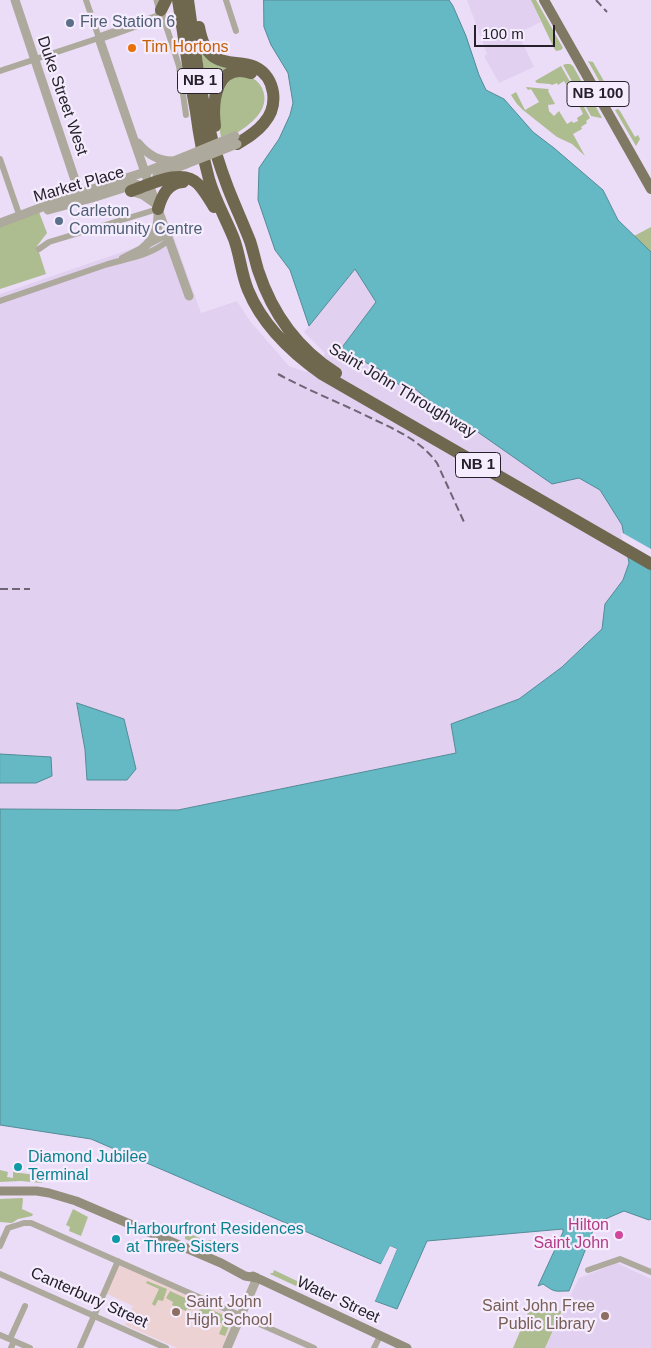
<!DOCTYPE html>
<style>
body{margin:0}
#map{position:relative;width:651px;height:1348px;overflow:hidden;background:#ebddf8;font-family:Arial,sans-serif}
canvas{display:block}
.scale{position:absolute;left:474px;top:25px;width:81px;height:22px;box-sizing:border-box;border:2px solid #25202a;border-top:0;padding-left:6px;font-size:15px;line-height:18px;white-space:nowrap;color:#25202a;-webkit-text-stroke:4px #f5edfd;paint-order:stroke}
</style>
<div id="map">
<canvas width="651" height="1348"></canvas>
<div class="scale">100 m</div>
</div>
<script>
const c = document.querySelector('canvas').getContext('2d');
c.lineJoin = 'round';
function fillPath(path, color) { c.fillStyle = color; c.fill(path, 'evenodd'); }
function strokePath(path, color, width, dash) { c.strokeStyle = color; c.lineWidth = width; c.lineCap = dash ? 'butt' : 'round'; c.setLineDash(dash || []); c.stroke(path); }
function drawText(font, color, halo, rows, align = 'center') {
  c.font = font + ' Arial,sans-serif'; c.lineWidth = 4.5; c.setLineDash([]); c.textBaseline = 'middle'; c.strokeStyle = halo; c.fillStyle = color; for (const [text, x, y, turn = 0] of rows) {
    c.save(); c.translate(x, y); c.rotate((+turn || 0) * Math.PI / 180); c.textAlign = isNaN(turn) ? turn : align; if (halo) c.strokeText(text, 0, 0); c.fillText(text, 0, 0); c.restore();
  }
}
fillPath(new Path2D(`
 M467,0H531L541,22L518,33L534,67L499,83L484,56L487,54Z
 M172,232L201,313L237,301L250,321L289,366L306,372L323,359L325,353L304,332L355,269L376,302L340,351L379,369L402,387L413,388L443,412L472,428L579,477L600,490L622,525L629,563L623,580L605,604L602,629L562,667L519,699L451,724L456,753L178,810L0,809V294L131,249Z
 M617,1263L651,1279V1348H545L579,1278Z`), '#e2d0f1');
fillPath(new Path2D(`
 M118,1264L177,1290L235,1318L222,1348H177L125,1325L133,1306L105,1293Z`), '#edd2d4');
fillPath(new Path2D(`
 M531,0H536L563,48L561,50L556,51L554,48Z
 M199,43L236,67L210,102Z
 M588,61L593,62L613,97L612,101L611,102Z
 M566,64H570L573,66L602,118H601L591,116L563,65Z
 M561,66L577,94L573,95L564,81L558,85L557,83L552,85L550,84L537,83L535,81Z
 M232,77C238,77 245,76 251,78C256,79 260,84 262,88C272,109 250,125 235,134L234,132L221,137L217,116V99Z
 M526,87L548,89L549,90L548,91L555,104L548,105L549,111L554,116L559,111L567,124L572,121L573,123L578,121L577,118L583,114L576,99L578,96L590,118L586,121L587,123L581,127L582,129L573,134L585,156L572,144L557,137L523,110L517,104L511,95L516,92L525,110L539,102L531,89L528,90Z
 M618,109L620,111L635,137L638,135L640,139L636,146L615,110Z
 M39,212L47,233L37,246L46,274L0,289V223Z
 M651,227V252L634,236Z
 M0,1170L8,1172L7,1177L13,1178V1172L43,1176L42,1183L21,1181L0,1182Z
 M22,1198L23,1199L22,1209L33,1214L32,1216L18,1219L12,1223L0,1222V1199Z
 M73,1209L88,1217L81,1236L69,1231L70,1227L66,1225Z
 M184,1231L206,1241L210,1240L213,1241L210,1249L185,1239V1235Z
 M274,1270L324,1294L322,1298L270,1274L271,1273H273Z
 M147,1281L167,1289L163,1301L158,1300L155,1306L152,1304L159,1289L146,1283Z
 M170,1291L194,1302L191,1310L187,1309L186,1311L172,1305L173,1302L166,1298Z
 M548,1303L560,1311H562L545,1348H513L529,1310L534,1304L537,1306Z
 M201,1305L232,1319L225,1336L219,1334L223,1324L214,1320L212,1323L199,1317L200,1315L198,1313Z`), '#adbd8f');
const water = new Path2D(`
 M264,0H449L453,6L466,36L479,75L486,90L504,99L533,132L554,148L603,190L618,220L651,252V1219L649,1220L624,1211L596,1223L569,1291C554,1291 556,1293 543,1284L538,1286L563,1232V1229L427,1241L397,1309L375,1301L397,1249L390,1246L381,1264L91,1139L0,1125V809L178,810L456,753L451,724L519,699L562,667L602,629L605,604L623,580L629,563L622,525L600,490L579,478L552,484L472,428L443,412L414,388L402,387L379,369L340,350L376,302L355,269L309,326L290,270L275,250L258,200L259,168L279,139L290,115L293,103L288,73L271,45L264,27Z
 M77,703L124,719L136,769L127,780H87L85,750Z
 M0,754L51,757L52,776L36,783H0Z`);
fillPath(water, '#65b9c4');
strokePath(water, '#528b96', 1);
fillPath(new Path2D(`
 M621,532L651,549V568L624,553Z
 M390,1246L397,1249L375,1301L373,1299L394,1250L391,1249L383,1265L380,1266Z`), '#ebddf8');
strokePath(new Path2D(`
 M226,0L236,31
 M161,10L179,66L186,115
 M0,71L99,38L86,0
 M0,159L20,217
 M39,249L49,242L158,209
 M122,258L167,235
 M0,301C35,289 70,277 105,265C128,258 150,256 169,240
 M0,1246L8,1228L24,1223H31L314,1348
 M588,1270L620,1259L651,1272
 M0,1274L166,1348
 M0,1335L30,1348
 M10,1339L25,1306
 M11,1348L14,1341
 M80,1348L118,1261
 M374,1348L380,1336`), '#ada99d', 6);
strokePath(new Path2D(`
 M15,0L82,201
 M138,143C147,154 157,161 172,161
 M157,176L186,164
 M148,181L99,38L158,17L161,10L158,0
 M149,184L189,296
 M131,191L143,195L156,204
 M48,210L92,198L136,184
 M0,223L74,195L145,172L184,157
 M143,248C154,239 158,229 158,214
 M227,1348L257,1278`), '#ada99d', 9);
strokePath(new Path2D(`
 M0,1191H37L49,1193L76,1201L221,1263L245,1276L257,1278
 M253,1276L407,1348`), '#938d7b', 9);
strokePath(new Path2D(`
 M544,0L651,189`), '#7f7963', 10);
strokePath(new Path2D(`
 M178,0C184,37 189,75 196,112C199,135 203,157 209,179C215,200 226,219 234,239C240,255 241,273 248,290C262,324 292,353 322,374L651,564
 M188,0C194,41 198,83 208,123C213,145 220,167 228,188C235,206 243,223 250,241C253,250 255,260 258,270C272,313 298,349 336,373
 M161,10L166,0
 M199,27C201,38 204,50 214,57C226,65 242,61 255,67C276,77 279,106 264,123C257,132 247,138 237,144
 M215,126C212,102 216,61 251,73
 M131,191C149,185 182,167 198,184C204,190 209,199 214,207
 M158,209C162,195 168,183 183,182`), '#6f674e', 12);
strokePath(new Path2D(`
 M596,0L607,12
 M278,374C309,391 343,404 375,420C398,431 421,441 437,463L464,522
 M0,589H30`), '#6d6474', 2, [8, 4]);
strokePath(new Path2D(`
 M184,157L235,136
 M186,164L237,144`), '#ada99d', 9);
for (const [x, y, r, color] of [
 [70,23,5,"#5c6f8a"],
 [132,48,5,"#e8710a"],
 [59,221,5,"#5c6f8a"],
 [18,1167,5,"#0f9aa8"],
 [619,1235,5,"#d1479c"],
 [116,1239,5,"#0f9aa8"],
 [176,1312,5,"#8d6e63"],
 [605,1316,5,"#8d6e63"]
]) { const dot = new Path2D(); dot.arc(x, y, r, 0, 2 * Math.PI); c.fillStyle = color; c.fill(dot); strokePath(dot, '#f5edfd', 2); }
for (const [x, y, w] of [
 [200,81,45],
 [598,94,62],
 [478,465,45]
]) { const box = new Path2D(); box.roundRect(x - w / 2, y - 12.5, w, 25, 4); c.fillStyle = '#f5edfd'; c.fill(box); strokePath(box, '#25202a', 1); }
drawText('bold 15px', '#25202a', null, [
 ["NB 1",200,81],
 ["NB 100",598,94],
 ["NB 1",478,465]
]);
drawText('16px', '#4e5e75', '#f5edfd', [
 ["Fire Station 6",80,23],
 ["Carleton",69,212],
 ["Community Centre",69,230]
], 'left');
drawText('16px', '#c56008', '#f5edfd', [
 ["Tim Hortons",142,48]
], 'left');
drawText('16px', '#25202a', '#f5edfd', [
 ["Duke Street West",62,96,71],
 ["Market Place",79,185,-16],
 ["Saint John Throughway",402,391,31],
 ["Canterbury Street",89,1298,24],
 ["Water Street",338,1300,25]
]);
drawText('16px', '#0d838f', '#f5edfd', [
 ["Diamond Jubilee",28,1158],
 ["Terminal",28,1176],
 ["Harbourfront Residences",126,1230],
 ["at Three Sisters",126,1248]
], 'left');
drawText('16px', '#b23c85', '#f5edfd', [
 ["Hilton",609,1226],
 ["Saint John",609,1244]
], 'right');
drawText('16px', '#785e54', '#f5edfd', [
 ["Saint John",186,1303],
 ["High School",186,1321],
 ["Saint John Free",595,1307,"right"],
 ["Public Library",595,1325,"right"]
], 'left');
</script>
